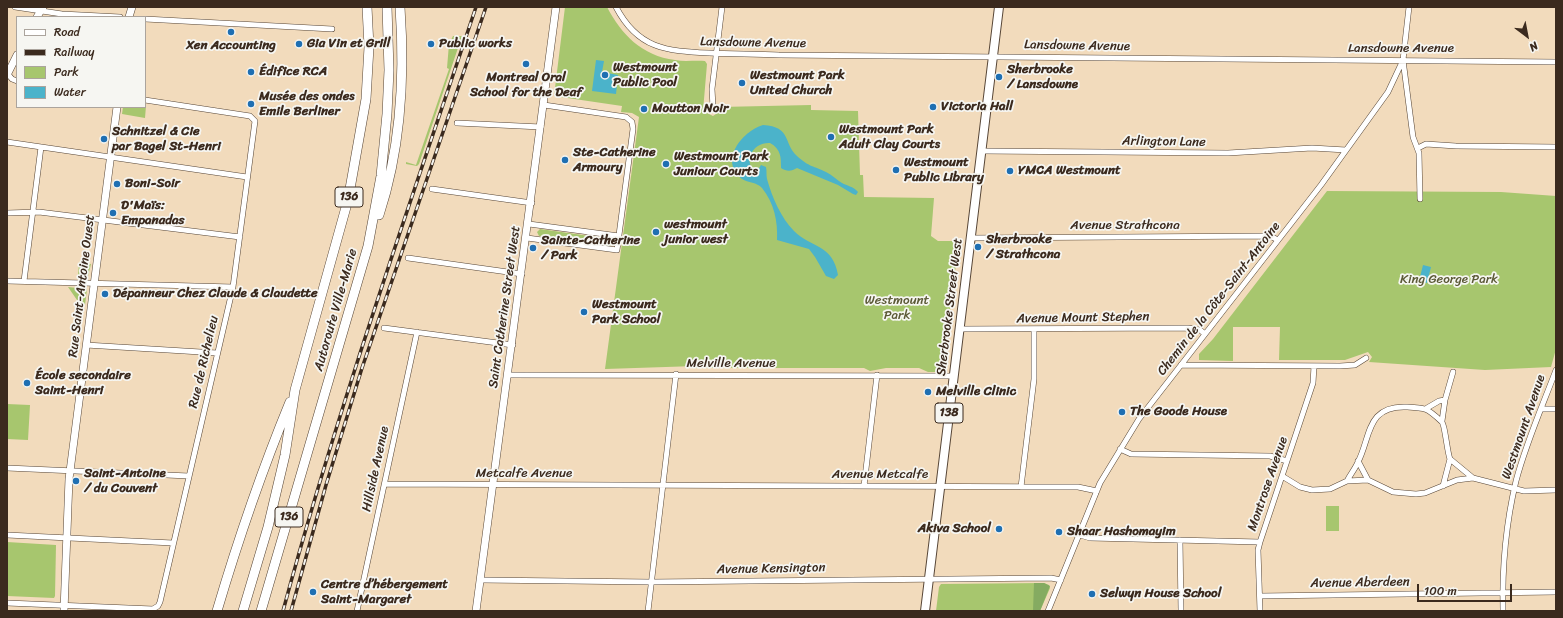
<!DOCTYPE html>
<meta charset="utf-8">
<style>
body{margin:0}
#map{position:relative;width:1563px;height:618px;overflow:hidden;background:#f2dbbc;font-family:Sriracha,sans-serif}
canvas{display:block}
.frame{position:absolute;inset:0;border:8px solid #3b2a1e;pointer-events:none}
.legend{position:absolute;left:16px;top:16px;width:130px;height:92px;box-sizing:border-box;background:#f6f6f2;border:1px solid #aba49d;margin:0;padding:5px 7px;list-style:none;font-size:12px;color:#3b2a1e}
.legend li{display:flex;align-items:center;gap:8px;height:20px}
.legend b{width:20px;border:1px solid #aba49d}
.north{position:absolute;left:1507px;top:16px;width:40px;height:40px;-webkit-text-stroke:3px #f6f6f2;paint-order:stroke;rotate:148deg;font-size:11px;font-weight:700;line-height:16px;text-align:center;color:#3b2a1e}
.north::after{content:'';display:block;margin:auto;width:14px;height:18px;background:#3b2a1e;clip-path:polygon(50% 0,100% 100%,50% 72%,0 100%)}
.scale{position:absolute;left:1417px;top:584px;width:95px;height:18px;box-sizing:border-box;border:2px solid #3b2a1e;border-top:0;padding-left:5px;font-size:12px;line-height:14px;white-space:nowrap;color:#3b2a1e;-webkit-text-stroke:3px #f6f6f2;paint-order:stroke}
</style>
<div id="map">
<canvas width="1563" height="618"></canvas>
<div class="frame"></div>
<ul class="legend">
<li><b style="height:5px;background:#fff"></b>Road</li>
<li><b style="height:5px;background:#3b2a1e"></b>Railway</li>
<li><b style="height:11px;background:#a7c66e"></b>Park</li>
<li><b style="height:11px;background:#4bb3ca"></b>Water</li>
</ul>
<div class="north">N</div>
<div class="scale">100 m</div>
</div>
<script>
const c = document.querySelector('canvas').getContext('2d');
c.lineJoin = 'round';
function fillPath(path, color) { c.fillStyle = color; c.fill(path, 'evenodd'); }
function strokePath(path, color, width, dash) { c.strokeStyle = color; c.lineWidth = width; c.lineCap = dash ? 'butt' : 'round'; c.setLineDash(dash || []); c.stroke(path); }
function drawText(font, color, halo, rows, align = 'center') {
  c.font = font + ' Sriracha,sans-serif'; c.lineWidth = 3.5; c.setLineDash([]); c.textBaseline = 'middle'; c.strokeStyle = halo; c.fillStyle = color; for (const [text, x, y, turn = 0] of rows) {
    c.save(); c.translate(x, y); c.rotate((+turn || 0) * Math.PI / 180); c.textAlign = isNaN(turn) ? turn : align; if (halo) c.strokeText(text, 0, 0); c.fillText(text, 0, 0); c.restore();
  }
}
fillPath(new Path2D(`
 M565,7H607C621,34 642,56 675,60C685,62 695,60 705,61L707,64L703,111L713,116L719,112L720,107L811,105V110L858,111L860,175H863L864,197L934,198L931,236L938,241H959L942,372H928L919,368H886L870,371L864,368H696V366L605,369L639,117L632,113L621,112L622,106L554,96Z
 M453,36H462L419,164L417,166L406,164V162L416,165L449,69L447,68L449,44Z
 M145,106H146L145,118L122,114L123,107Z
 M1327,191L1501,192L1556,196V349L1551,367L1485,370L1369,362L1372,357L1368,352L1345,360H1279L1280,327H1233V361L1199,360V354L1213,339Z
 M540,229L611,239L613,243L610,246L539,236L537,232Z
 M79,262L91,264L88,276H78Z
 M68,287L87,289L85,305L77,300Z
 M7,404L30,405L28,440L7,439Z
 M1326,506H1339V531H1326Z
 M7,542L56,545L55,596L54,598L7,596Z
 M1044,583L1049,585L1050,588L1040,611H936L939,587L941,584Z`), '#a7c66e');
fillPath(new Path2D(`
 M1034,583H1044L1050,586L1040,611H1033Z`), '#85ab61');
fillPath(new Path2D(`
 M596,60L604,61L602,72L618,75L616,94L592,91Z
 M763,125C792,127 783,143 797,156C809,167 814,166 826,172C832,175 837,180 842,183C847,186 853,186 858,192L856,195L853,194L838,185L797,168C792,171 787,172 781,168C781,157 781,149 770,143C753,142 742,161 756,173L761,165L766,167C767,171 766,175 767,179C772,197 781,218 794,231C811,248 833,244 838,275L834,279L826,276L815,257L809,249L777,240C778,221 774,203 762,188C757,182 748,183 742,179C719,161 741,132 763,125Z
 M1423,265L1431,267L1427,283L1419,281Z`), '#4bb3ca');
const street = new Path2D(`
 M15,7L62,14L120,17
 M616,7C638,49 666,51 709,53C732,54 756,54 779,55L1556,62
 M145,19L332,29
 M1403,60L1413,137L1419,153L1420,199
 M7,73L12,79L17,81
 M713,107L712,89L722,7
 M457,123L541,127
 M7,142L247,177
 M1418,148L1426,144L1456,146L1556,147
 M981,151L1228,153L1312,148L1346,150
 M432,189L532,203
 M7,213L39,212L240,237
 M529,224L619,236
 M527,238L617,250L633,129L632,122L626,117L544,105
 M970,238L1270,236L1278,240
 M408,258L522,274
 M7,281L233,287
 M24,281L41,147
 M384,328L513,345
 M959,329L1188,328L1200,330L1205,334
 M86,345L217,353
 M1181,365L1340,366L1355,365L1366,358
 M509,375L953,376
 M1427,408L1439,401L1445,400
 M1541,409H1556
 M1442,421L1445,400L1453,372
 M1120,449L1131,454L1270,456L1287,461
 M1358,461L1368,480
 M7,468L189,476
 M1282,476L1300,487L1312,490L1330,489L1347,481L1368,480L1393,492L1416,494L1425,493L1457,480L1473,478L1524,491L1556,490
 M1347,481C1350,475 1355,469 1358,462C1371,437 1366,405 1407,407C1426,408 1427,408 1441,421C1445,423 1447,452 1450,459L1473,478
 M385,484L1078,487L1097,491
 M864,486L877,375
 M1443,486L1450,459
 M1021,487L1034,379V330
 M7,535L173,543
 M1080,535L1090,538L1260,542
 M1180,540L1181,611
 M481,580L651,582L1051,578L1061,580
 M1260,596L1556,592
 M7,603L153,609L158,606L160,602L233,287L255,121L250,116L145,100
 M357,611L417,332
 M648,611L676,374
 M1048,611L1100,483L1139,419L1321,185L1388,92L1403,60L1409,7
 M1260,611L1258,550L1260,542L1313,383L1314,366
 M1503,611C1502,568 1506,523 1516,481C1526,443 1542,407 1556,370`);
const secondary = new Path2D(`
 M37,17L43,7
 M129,17L132,7
 M7,75L17,55
 M64,611L69,479L117,107
 M476,611L556,7`);
const primary = new Path2D(`
 M925,611L999,7`);
const highway = new Path2D(`
 M379,215C401,148 405,77 400,7
 M217,611C238,540 262,470 290,402
 M243,611L268,527L285,455L295,390L348,200L366,99L369,47L367,7
 M261,611L368,246L381,176L387,114L389,70L387,7`);
strokePath(street, '#564536', 6);
strokePath(secondary, '#564536', 8);
strokePath(primary, '#564536', 10);
strokePath(highway, '#564536', 10);
strokePath(street, '#fff', 5);
strokePath(secondary, '#fff', 7);
strokePath(primary, '#fff', 8);
strokePath(highway, '#fff', 9);
const rail = new Path2D(`
 M283,611C338,407 409,207 476,7
 M291,611L326,485L362,368L486,7`);
strokePath(rail, '#3b2a1e', 3.5);
strokePath(rail, '#f6f6f2', 2, [6]);
for (const [x, y, r, color] of [
 [231,32,4,"#1f6fb2"],
 [299,44,4,"#1f6fb2"],
 [431,44,4,"#1f6fb2"],
 [526,64,4,"#1f6fb2"],
 [251,72,4,"#1f6fb2"],
 [605,75,4,"#1f6fb2"],
 [999,77,4,"#1f6fb2"],
 [742,83,4,"#1f6fb2"],
 [251,104,4,"#1f6fb2"],
 [933,107,4,"#1f6fb2"],
 [644,109,4,"#1f6fb2"],
 [831,137,4,"#1f6fb2"],
 [104,139,4,"#1f6fb2"],
 [565,160,4,"#1f6fb2"],
 [666,164,4,"#1f6fb2"],
 [896,170,4,"#1f6fb2"],
 [1010,171,4,"#1f6fb2"],
 [117,184,4,"#1f6fb2"],
 [113,213,4,"#1f6fb2"],
 [656,232,4,"#1f6fb2"],
 [978,247,4,"#1f6fb2"],
 [533,248,4,"#1f6fb2"],
 [105,294,4,"#1f6fb2"],
 [584,312,4,"#1f6fb2"],
 [27,383,4,"#1f6fb2"],
 [928,392,4,"#1f6fb2"],
 [1122,412,4,"#1f6fb2"],
 [76,481,4,"#1f6fb2"],
 [999,529,4,"#1f6fb2"],
 [1059,532,4,"#1f6fb2"],
 [313,592,4,"#1f6fb2"],
 [1092,594,4,"#1f6fb2"]
]) { const dot = new Path2D(); dot.arc(x, y, r, 0, 2 * Math.PI); c.fillStyle = color; c.fill(dot); strokePath(dot, '#f6f6f2', 1.5); }
for (const [x, y, w] of [
 [349,197,28],
 [949,413,28],
 [289,517,28]
]) { const box = new Path2D(); box.roundRect(x - w / 2, y - 10, w, 20, 3); c.fillStyle = '#f6f6f2'; c.fill(box); strokePath(box, '#3b2a1e', 1); }
drawText('bold 12px', '#3b2a1e', null, [
 ["136",349,197],
 ["138",949,413],
 ["136",289,517]
]);
drawText('13px', '#3b2a1e', '#f6f6f2', [
 ["Lansdowne Avenue",753,43,1],
 ["Lansdowne Avenue",1077,46,1],
 ["Lansdowne Avenue",1401,49],
 ["Arlington Lane",1164,142,1],
 ["Avenue Strathcona",1125,226],
 ["Rue Saint-Antoine Ouest",82,286,-83],
 ["Chemin de la Côte-Saint-Antoine",1219,299,-52],
 ["Saint Catherine Street West",505,307,-82],
 ["Sherbrooke Street West",950,307,-83],
 ["Autoroute Ville-Marie",336,310,-74],
 ["Avenue Mount Stephen",1083,318,-1],
 ["Rue de Richelieu",204,362,-77],
 ["Melville Avenue",731,364],
 ["Westmount Avenue",1524,427,-71],
 ["Hillside Avenue",376,469,-78],
 ["Metcalfe Avenue",524,474],
 ["Avenue Metcalfe",880,475],
 ["Montrose Avenue",1268,484,-71],
 ["Avenue Kensington",771,569,-1],
 ["Avenue Aberdeen",1360,583,-1]
]);
drawText('bold 13px', '#3b2a1e', '#f6f6f2', [
 ["Gia Vin et Grill",307,44],
 ["Public works",439,44],
 ["Xen Accounting",231,46,"center"],
 ["Westmount",613,68],
 ["Public Pool",613,83],
 ["Sherbrooke",1007,70],
 ["/ Lansdowne",1007,85],
 ["Édifice RCA",259,72],
 ["Westmount Park",750,76],
 ["United Church",750,91],
 ["Montreal Oral",526,78,"center"],
 ["School for the Deaf",526,93,"center"],
 ["Musée des ondes",259,97],
 ["Emile Berliner",259,112],
 ["Victoria Hall",941,107],
 ["Moutton Noir",652,109],
 ["Westmount Park",839,130],
 ["Adult Clay Courts",839,145],
 ["Schnitzel & Cie",112,132],
 ["par Bagel St-Henri",112,147],
 ["Ste-Catherine",573,153],
 ["Armoury",573,168],
 ["Westmount Park",674,157],
 ["Juniour Courts",674,172],
 ["Westmount",904,163],
 ["Public Library",904,178],
 ["YMCA Westmount",1018,171],
 ["Boni-Soir",125,184],
 ["D'Maïs:",121,206],
 ["Empanadas",121,221],
 ["westmount",664,225],
 ["junior west",664,240],
 ["Sherbrooke",986,240],
 ["/ Strathcona",986,255],
 ["Sainte-Catherine",541,241],
 ["/ Park",541,256],
 ["Dépanneur Chez Claude & Claudette",113,294],
 ["Westmount",592,305],
 ["Park School",592,320],
 ["École secondaire",35,376],
 ["Saint-Henri",35,391],
 ["Melville Clinic",936,392],
 ["The Goode House",1130,412],
 ["Saint-Antoine",84,474],
 ["/ du Couvent",84,489],
 ["Akiva School",991,529,"right"],
 ["Shaar Hashomayim",1067,532],
 ["Centre d’hébergement",321,585],
 ["Saint-Margaret",321,600],
 ["Selwyn House School",1100,594]
], 'left');
drawText('13px', '#5b5936', '#f6f6f2', [
 ["King George Park",1449,280],
 ["Westmount",897,301],
 ["Park",897,316]
]);
</script>
